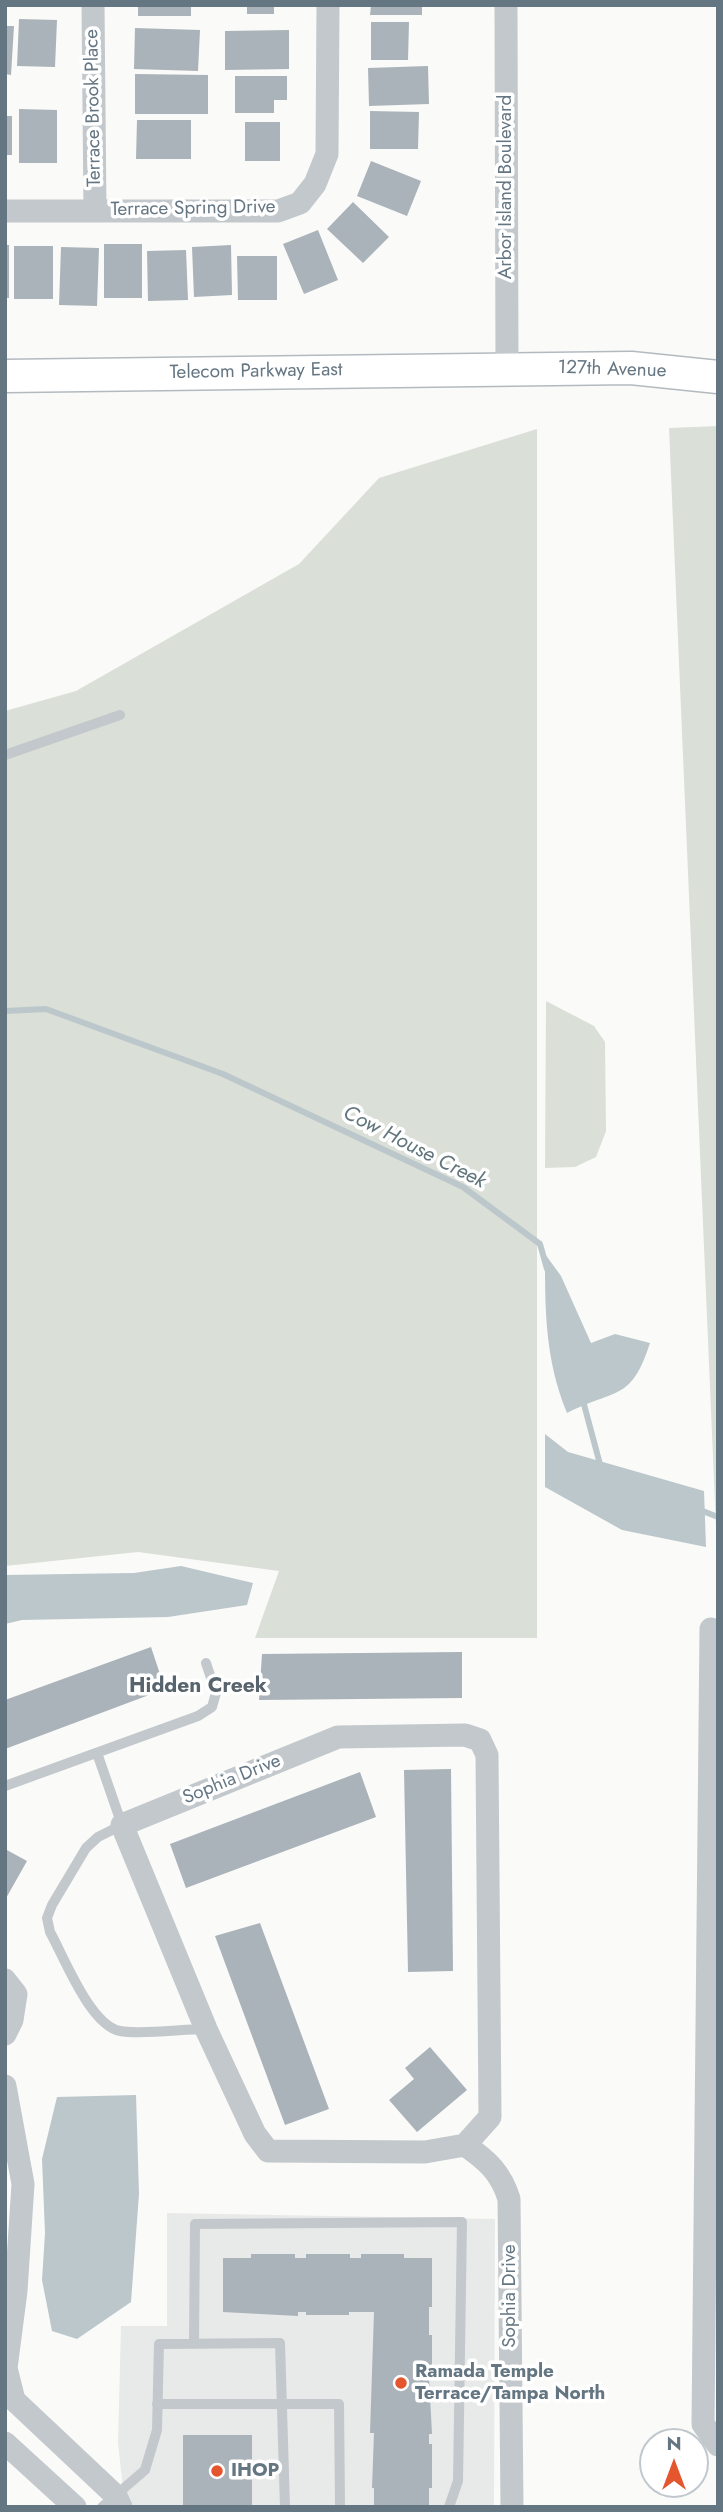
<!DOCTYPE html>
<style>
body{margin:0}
#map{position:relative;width:723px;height:2512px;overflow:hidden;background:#fafaf8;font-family:Jost,sans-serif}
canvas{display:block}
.frame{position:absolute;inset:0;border:7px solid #657683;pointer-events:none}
.north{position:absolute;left:639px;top:2428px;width:70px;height:70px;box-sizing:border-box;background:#fff;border:2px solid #c1c8cd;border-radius:50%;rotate:0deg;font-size:19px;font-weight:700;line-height:28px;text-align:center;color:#657683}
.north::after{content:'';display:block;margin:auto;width:24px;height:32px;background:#e4572e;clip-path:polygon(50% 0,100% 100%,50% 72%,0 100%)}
</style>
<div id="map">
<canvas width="723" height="2512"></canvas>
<div class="frame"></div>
<div class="north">N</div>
</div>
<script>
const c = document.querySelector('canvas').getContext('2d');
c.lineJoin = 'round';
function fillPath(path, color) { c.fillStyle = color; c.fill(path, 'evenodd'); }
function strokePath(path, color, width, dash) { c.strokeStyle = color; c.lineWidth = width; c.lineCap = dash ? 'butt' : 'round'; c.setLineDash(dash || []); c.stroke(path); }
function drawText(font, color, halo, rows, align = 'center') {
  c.font = font + ' Jost,sans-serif'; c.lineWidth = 7; c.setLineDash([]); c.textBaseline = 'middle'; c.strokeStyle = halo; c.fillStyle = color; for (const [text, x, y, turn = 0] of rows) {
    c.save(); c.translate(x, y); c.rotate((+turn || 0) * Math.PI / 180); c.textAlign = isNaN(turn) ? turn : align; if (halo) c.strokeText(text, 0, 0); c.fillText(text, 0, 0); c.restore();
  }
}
fillPath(new Path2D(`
 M167,2213L495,2219L494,2507H125L118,2443L121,2326H167Z`), '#e8e9e9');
fillPath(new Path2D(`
 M718,426V1574L669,428Z
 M537,429V1638H255L279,1571L138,1552L5,1566V711L76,691L299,564L379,478Z
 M546,1001L594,1026L605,1042L606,1131L596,1157L575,1167L545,1168Z`), '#dadfd7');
fillPath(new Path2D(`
 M545,1254L561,1276L591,1343L615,1334L650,1343C631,1402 616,1388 567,1413C545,1359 545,1311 545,1254Z
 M545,1434L568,1452L704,1491L706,1547L622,1530L545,1487Z
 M181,1566L253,1583L247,1605L168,1617L22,1620L5,1624V1575L134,1573Z
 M136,2095L139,2194L131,2302L77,2339L52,2331L42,2280L45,2233L42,2159L57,2097Z`), '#bbc7cb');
strokePath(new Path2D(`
 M5,1011L46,1009L223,1074L463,1187L540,1244L547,1269
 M582,1397L601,1468
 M700,1510L718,1517`), '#bbc7cb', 6);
fillPath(new Path2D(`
 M138,5H191V16H138Z
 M247,5H274V14H247Z
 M371,5H422V15H370Z
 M19,19L57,20L55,67L17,66Z
 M371,22H409L408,60H371Z
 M5,26H14L11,75L5,74Z
 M135,28L200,30L198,71L134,69Z
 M289,30V69L225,70V31Z
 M428,66L429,104L369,106L368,68Z
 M135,74L208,75V114H135Z
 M235,76H287V100H274V113H235Z
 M19,109L57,110V163H19Z
 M370,111L419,112L418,149H370Z
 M5,116H12V155H5Z
 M137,120H191V159H136Z
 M245,122H280V161H245Z
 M371,161L421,181L407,216L357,196Z
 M353,202L389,237L363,263L327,229Z
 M318,230L338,280L304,294L283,244Z
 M104,244H142V298H104Z
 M5,245H9V298H5Z
 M231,245L232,295L194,297L192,247Z
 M14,246H53V299H14Z
 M61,247L99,248L97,306L59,305Z
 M186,250L188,300L148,301L147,251Z
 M237,256H277V300H238Z
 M151,1647L165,1689L5,1749V1700Z
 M462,1652V1698L259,1700L262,1654Z
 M451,1769L453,1971L408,1972L404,1770Z
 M360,1772L376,1817L186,1888L170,1844Z
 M5,1849L27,1861L5,1900Z
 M260,1923L329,2109L285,2125L215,1936Z
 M430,2047L467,2090L417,2132L389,2100L414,2079L405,2068Z
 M251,2254H295V2258H306V2254H350V2258H361V2254H404V2258H432V2307H429V2335H432V2378H429L432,2434H429V2444H432V2488H429V2507H374V2488H372L374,2433H370L374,2312H349V2315H306V2312H298V2316L223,2312V2258H251Z
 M183,2435H252V2507H183Z`), '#aab3b9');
const secondary = new Path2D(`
 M5,376L631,368L718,377`);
strokePath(secondary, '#b3babf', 35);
strokePath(new Path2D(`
 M5,755L120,715
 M97,1753L122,1825L98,1837L86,1848L52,1905L47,1918L50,1932C64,1957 90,2025 120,2031C140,2035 183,2029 206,2029
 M5,1786L198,1716L212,1707L216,1693L206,1663
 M194,2344L195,2224L462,2222L458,2481L449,2507
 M157,2404H339L340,2507
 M102,2507L145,2470L157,2430L159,2344L280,2343L285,2507`), '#c3c8cc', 10);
strokePath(new Path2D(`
 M93,5L95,211
 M506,5L507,369
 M5,211H278L300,203L315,184L327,154L328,5
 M711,1629L703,2424L718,2445
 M5,1980L16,1994L12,2020L5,2034
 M5,2086L23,2184L16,2291L6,2368L14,2400L116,2496L121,2507
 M465,2145L490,2117L487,1755L480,1740L465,1735L338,1737L122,1825L206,2029L255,2134L268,2151L425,2152L465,2145C488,2161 501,2173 509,2199L512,2507
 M5,2443L75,2507`), '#c3c8cc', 23);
strokePath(secondary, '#fff', 32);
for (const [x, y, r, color] of [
 [401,2383,7,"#e4572e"],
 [217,2471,7,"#e4572e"]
]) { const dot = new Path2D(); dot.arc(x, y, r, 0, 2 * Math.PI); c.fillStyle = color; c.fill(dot); strokePath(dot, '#fff', 2.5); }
drawText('19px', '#657683', '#fff', [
 ["Terrace Brook Place",94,108,-91],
 ["Arbor Island Boulevard",506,187,-90],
 ["Terrace Spring Drive",193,209,-1],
 ["127th Avenue",612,370,2],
 ["Telecom Parkway East",256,372,-1],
 ["Sophia Drive",232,1780,-22],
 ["Sophia Drive",510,2296,-90]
]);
drawText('bold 19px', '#657683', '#fff', [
 ["Ramada Temple",415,2372],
 ["Terrace/Tampa North",415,2394],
 ["IHOP",231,2471]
], 'left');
drawText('italic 21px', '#60757c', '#fff', [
 ["Cow House Creek",414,1148,27]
]);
drawText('bold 21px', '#57646e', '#fff', [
 ["Hidden Creek",198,1687]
]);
</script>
